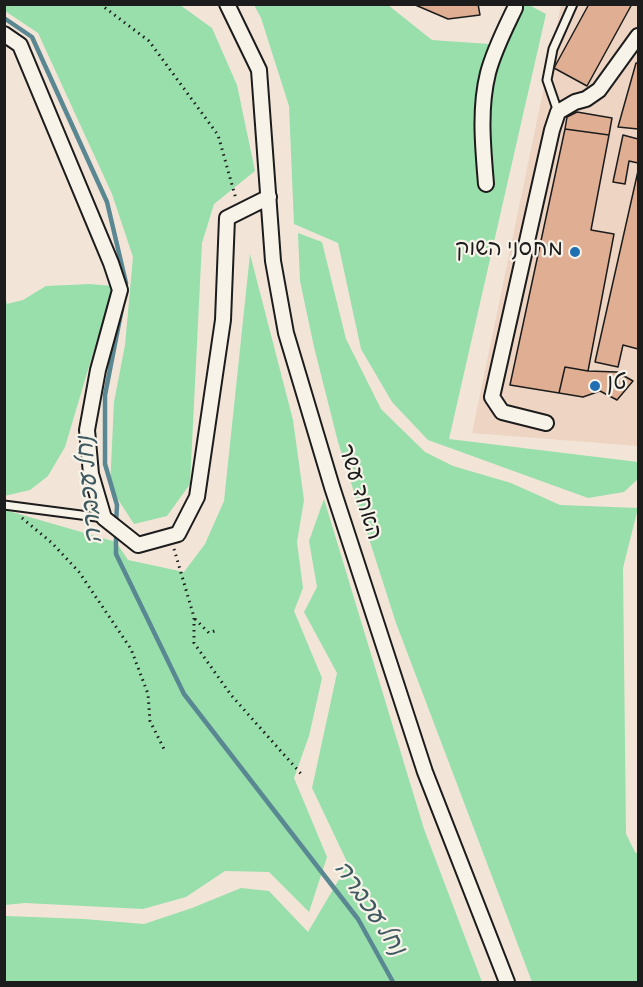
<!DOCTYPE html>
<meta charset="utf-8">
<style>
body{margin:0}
#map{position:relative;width:643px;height:987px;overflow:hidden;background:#f2e5d7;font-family:Dekko,sans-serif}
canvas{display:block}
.frame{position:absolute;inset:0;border:6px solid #1c1c1c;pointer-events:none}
</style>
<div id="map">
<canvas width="643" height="987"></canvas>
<div class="frame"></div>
</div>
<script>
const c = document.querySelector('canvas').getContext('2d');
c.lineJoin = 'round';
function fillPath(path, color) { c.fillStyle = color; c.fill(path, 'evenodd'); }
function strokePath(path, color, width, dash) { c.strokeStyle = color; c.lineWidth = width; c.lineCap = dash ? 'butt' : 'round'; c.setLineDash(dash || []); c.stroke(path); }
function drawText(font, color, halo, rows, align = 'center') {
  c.font = font + ' Dekko,"Playpen Sans Hebrew",sans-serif'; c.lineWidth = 4.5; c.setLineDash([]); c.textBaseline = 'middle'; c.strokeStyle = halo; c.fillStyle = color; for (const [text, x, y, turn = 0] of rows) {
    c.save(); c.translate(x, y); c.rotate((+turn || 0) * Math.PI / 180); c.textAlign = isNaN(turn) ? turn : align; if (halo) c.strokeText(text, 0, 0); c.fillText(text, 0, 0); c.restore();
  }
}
fillPath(new Path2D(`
 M561,5H638V446L472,433Z`), '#edd4c3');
fillPath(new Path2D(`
 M4,5H180L212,28L237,85L255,171L214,204L202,243L190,484L167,516L134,524L110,487L114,402L125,345L133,257L112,194L38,33L5,11Z
 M254,5H388L432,40L503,45L522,5H529L546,14L449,439L638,462V479L624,492L588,498L428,440L392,402L361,349L338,243L294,224L289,106L261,18Z
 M298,233L322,242L346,339L381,409L425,452L453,466L511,483L560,505L638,508L623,568L626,834L635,852L638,854V982H532L396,623L338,442L314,347L300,281Z
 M250,254L293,420L304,500L297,542L303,588L294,611L322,678L309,736L294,778L327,857L309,912L269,872L225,871L186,897L143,909L25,903L5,905V510L116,542L128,560L184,572L205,544L224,501Z
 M90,284L113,286L65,447L48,476L30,490L4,496V294L7,304L23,300L46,286Z
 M324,499L424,829L482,982H5L4,916H6L84,919L144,924L192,908L241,888L269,891L308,932L348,864L312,788L337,673L304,612L317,587L309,541Z`), '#98dfac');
strokePath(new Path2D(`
 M4,18L32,37L107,202L126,283L125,291
 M116,524L117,505L105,464V395L122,308
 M116,533V554L184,694L358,919L393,982`), '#598792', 4.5);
const building = new Path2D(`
 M413,4H478L480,15L448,19Z
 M589,4H632L587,86L554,68Z
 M636,63H638V129L618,127Z
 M577,112L612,118L609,135L565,129L567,117Z
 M565,129L609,135L591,230L614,234L588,371L565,367L559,393L510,385Z
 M623,135L638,139V163L629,161L625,184L613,182Z
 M638,171V349L623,345L618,367L595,362Z
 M565,367L588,371L617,372L633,381L617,400L600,391L583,397L559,393Z`);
fillPath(building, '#e0ae93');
strokePath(building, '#1c1c1c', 1.5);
const service = new Path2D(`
 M558,112L547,80L553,49L573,4
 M4,505L104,518`);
const minor = new Path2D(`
 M227,4L259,70L273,261L286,333L332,487L425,772L507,982
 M4,34L20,45L111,263L120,290L98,370L87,430L91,474L104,518L138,545L178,534L197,497L223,320L227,218L269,197
 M486,184C483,147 479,109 488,73C494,50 505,29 515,8V4
 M546,423L502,412L492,397L552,130L558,112L575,102L586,99L599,90L638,36`);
strokePath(service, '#1c1c1c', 11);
strokePath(minor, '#1c1c1c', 18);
strokePath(new Path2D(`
 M100,4L149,41L218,135L236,199
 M22,518L52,543L79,572L131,649L148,694L150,721L165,751
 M174,549L194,617V643L231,695L303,776
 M195,619L209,633L217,630`), '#1c1c1c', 3, [1.5, 4.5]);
strokePath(service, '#f7f3e8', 7);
strokePath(minor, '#f7f3e8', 14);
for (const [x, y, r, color] of [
 [575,252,6,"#1f6fb2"],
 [595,386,6,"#1f6fb2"]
]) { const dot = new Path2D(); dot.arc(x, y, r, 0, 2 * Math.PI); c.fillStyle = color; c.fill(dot); strokePath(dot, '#f7f3e8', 2); }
drawText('22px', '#1c1c1c', '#f7f3e8', [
 ["מחסני השוק",563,252],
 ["טן",607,386,"left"]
], 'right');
drawText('22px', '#1c1c1c', '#f7f3e8', [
 ["האחד עשר",357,493,72]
]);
drawText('italic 24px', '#3f5a61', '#f7f3e8', [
 ["נחל עכברה",93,490,-95],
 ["נחל עכברה",367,910,56]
]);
</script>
